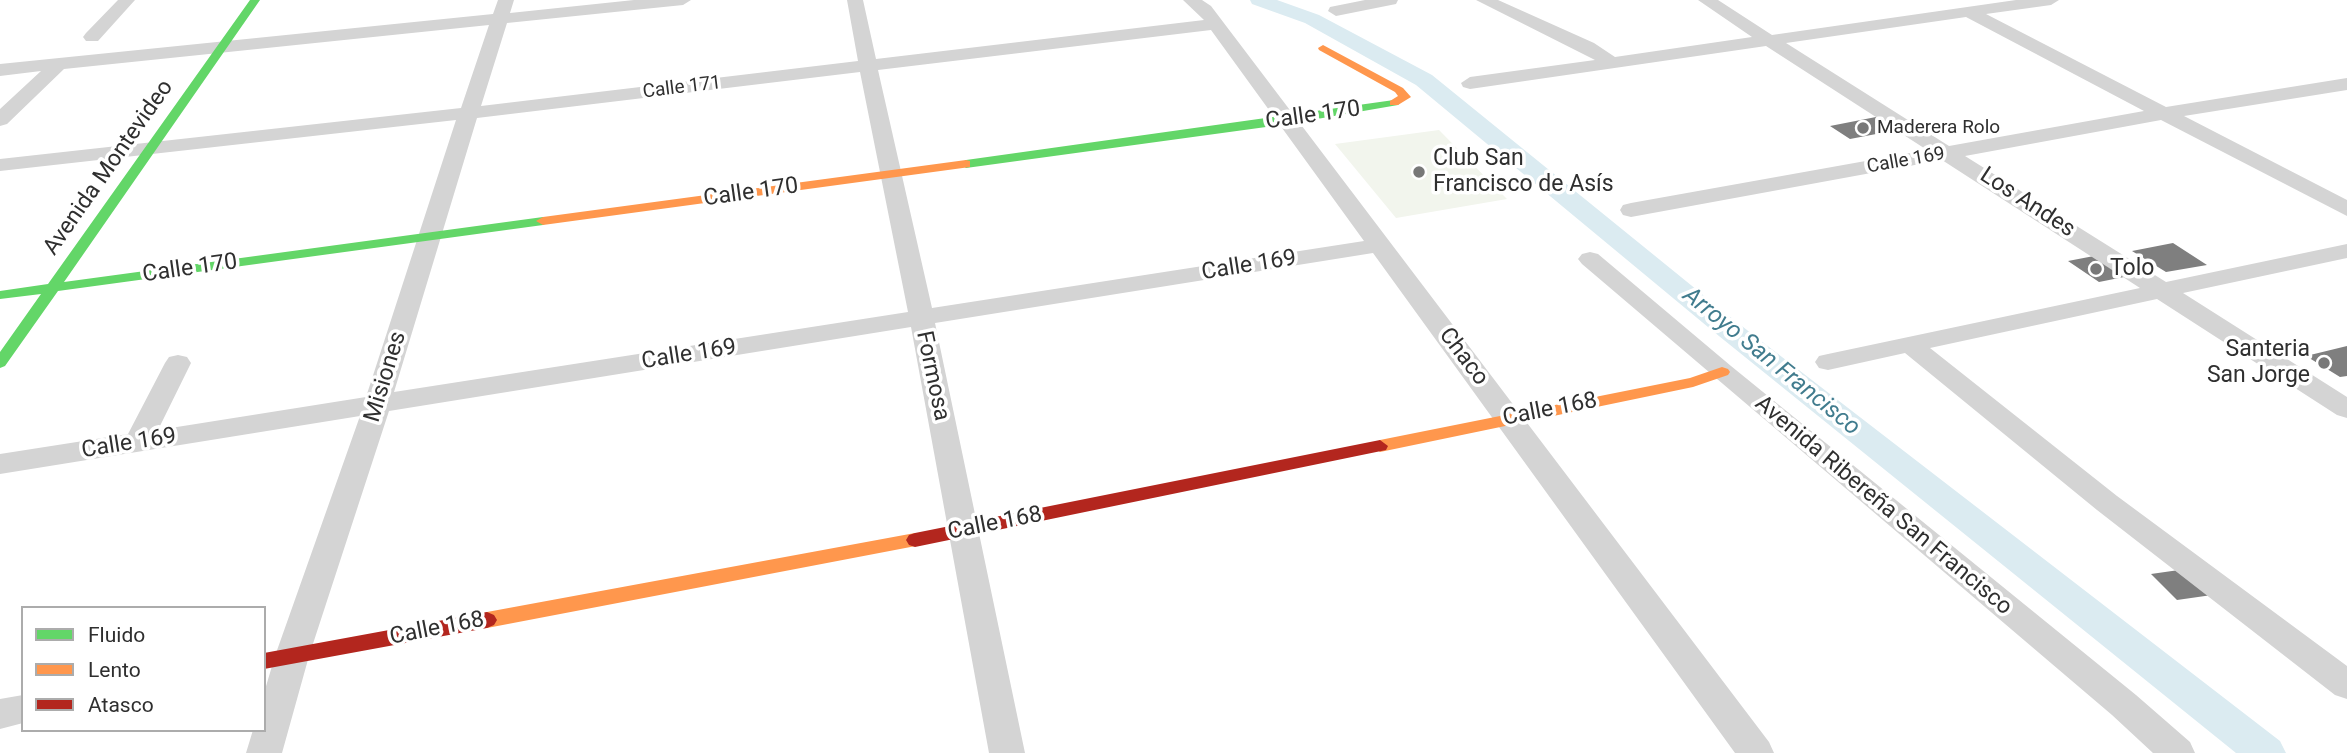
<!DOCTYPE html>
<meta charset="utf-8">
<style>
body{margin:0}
#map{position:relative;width:2347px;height:753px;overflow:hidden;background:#fff;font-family:Roboto,sans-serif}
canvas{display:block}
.legend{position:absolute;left:21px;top:606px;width:245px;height:126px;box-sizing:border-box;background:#fff;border:2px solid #acacac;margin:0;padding:9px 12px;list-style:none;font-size:21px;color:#2f2f2f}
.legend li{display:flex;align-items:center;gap:14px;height:35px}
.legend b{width:35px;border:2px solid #acacac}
</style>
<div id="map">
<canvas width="2347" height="753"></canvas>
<ul class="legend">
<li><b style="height:9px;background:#63d668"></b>Fluido</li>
<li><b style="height:9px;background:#ff974d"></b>Lento</li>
<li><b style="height:9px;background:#b3261e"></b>Atasco</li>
</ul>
</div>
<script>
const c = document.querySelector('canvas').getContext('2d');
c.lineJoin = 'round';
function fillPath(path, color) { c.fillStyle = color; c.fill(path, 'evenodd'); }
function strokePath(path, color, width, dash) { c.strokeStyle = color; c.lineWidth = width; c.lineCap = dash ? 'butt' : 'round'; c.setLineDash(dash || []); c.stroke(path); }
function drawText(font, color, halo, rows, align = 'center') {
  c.font = font + ' Roboto,sans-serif'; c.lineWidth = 7; c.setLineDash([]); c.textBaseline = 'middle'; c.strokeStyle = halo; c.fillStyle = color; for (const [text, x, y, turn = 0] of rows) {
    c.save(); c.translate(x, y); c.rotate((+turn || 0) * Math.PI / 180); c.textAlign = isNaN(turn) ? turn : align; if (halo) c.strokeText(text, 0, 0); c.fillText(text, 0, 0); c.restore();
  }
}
fillPath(new Path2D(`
 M1439,130L1507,199L1396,218L1335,144Z`), '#f2f5ed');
fillPath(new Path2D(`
 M1250,0H1277L1319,15L1432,75L1734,320L2280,741L2286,753H2236L1714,332L1416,85L1305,23L1252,4Z`), '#dbebf1');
fillPath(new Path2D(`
 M1876,117L1897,130L1850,139L1830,126Z
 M2173,243L2207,265L2166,272L2132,251Z
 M2094,256L2124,277L2099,282L2068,261Z
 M2347,346V376L2340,377L2306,356Z
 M2186,569L2212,595L2177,600L2151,574Z`), '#7f7f7f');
fillPath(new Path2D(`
 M118,0H135L98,41H86L83,37L86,33Z
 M498,0H514L510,13L634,0H691L683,5L507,23L481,106L858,61L847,0H863L876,59L1204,20L1183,0H1202L1211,6L1769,742L1774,753H1735L1373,253L935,323L1025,753H989L911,327L389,411L309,656L282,753H246L253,730H264V693L275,656L360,416L0,474V454L128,434L165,363L169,357L178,355L187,357L191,363L158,430L366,397L456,120L0,171V159L461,108L489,25L64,69L7,124L0,126V109L41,71L0,76V64L493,14ZM1211,30L1364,241L932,308L878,70ZM860,72L908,312L394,392L477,118Z
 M1365,0H1398L1396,4L1336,16L1328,11L1330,7Z
 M1476,0H1498L1594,43L1615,57L1752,37L1698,0H1718L1772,35L2016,0H2059L2051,5L1986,14L2166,107L2347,78V90L2184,116L2347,200V216L2161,120L1965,156L2166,282L2347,244V258L2183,293L2347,397V418L2337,415L2157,299L1930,348L2117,496L2347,666V699L2335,695L2097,510L1905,353L1828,370L1819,368L1815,362L1819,356L1828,354L2140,288L1942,160L1631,217L1623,215L1620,210L1623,205L1631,203L1927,150L1766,46L1470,89L1463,87L1461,83L1470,77L1595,60ZM1966,17L2144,111L1949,146L1786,43Z
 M1590,252L1598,254L1731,366L2136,695L2190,742L2195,753H2153L2112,715L1582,264L1578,259L1582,254Z
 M23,695V723L0,729V699Z`), '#d4d4d4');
fillPath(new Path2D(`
 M250,0H260L64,282L543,217L550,221L543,225L58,291L5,366L0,368V352L41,294L0,299V291L48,284Z
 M1394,100L1400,103L1398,105L1288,124L966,168L960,164L966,160Z`), '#63d668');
fillPath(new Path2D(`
 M1323,45L1403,88L1411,97L1398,105H1390V101L1398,96L1395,92L1319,50L1318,48Z
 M966,160L970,161V167L543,225L536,221L543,217Z
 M1722,367L1728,369L1730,372L1728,375L1693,387L1380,452L1372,446L1380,440L1690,378Z
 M915,533L921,535L924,540L921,545L487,628L480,625L477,620L480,615L487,612Z`), '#ff974d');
fillPath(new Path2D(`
 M1380,440L1388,446L1386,450L915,547L909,545L906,540L909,535L915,533Z
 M487,612L494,615L497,620L494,625L487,628L264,669V653Z`), '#b3261e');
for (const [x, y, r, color] of [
 [1863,128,7,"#787878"],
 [1419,172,7,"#787878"],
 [2096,269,7,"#787878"],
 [2324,363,7,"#787878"]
]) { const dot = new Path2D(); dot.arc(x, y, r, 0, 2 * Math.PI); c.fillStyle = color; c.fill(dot); strokePath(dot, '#fff', 2.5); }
drawText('19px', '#2f2f2f', '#fff', [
 ["Calle 171",682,88,-7],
 ["Calle 169",1906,161,-10]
]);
drawText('19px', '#2f2f2f', '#fff', [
 ["Maderera Rolo",1877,128]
], 'left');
drawText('23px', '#2f2f2f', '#fff', [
 ["Calle 170",1313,116,-8],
 ["Avenida Montevideo",109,168,-55],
 ["Calle 170",751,193,-8],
 ["Los Andes",2027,203,33],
 ["Calle 169",1249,266,-9],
 ["Calle 170",190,269,-8],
 ["Calle 169",689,355,-9],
 ["Chaco",1463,357,53],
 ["Formosa",932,376,78],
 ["Misiones",386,377,-73],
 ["Calle 168",1550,410,-11],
 ["Calle 169",129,444,-9],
 ["Avenida Ribereña San Francisco",1883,506,40],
 ["Calle 168",995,524,-11],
 ["Calle 168",437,629,-11]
]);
drawText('23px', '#2f2f2f', '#fff', [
 ["Club San",1433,159],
 ["Francisco de Asís",1433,185],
 ["Tolo",2110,269],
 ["Santeria",2310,350,"right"],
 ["San Jorge",2310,376,"right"]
], 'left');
drawText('italic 24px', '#417c8e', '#fff', [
 ["Arroyo San Francisco",1771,362,39]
]);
</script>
